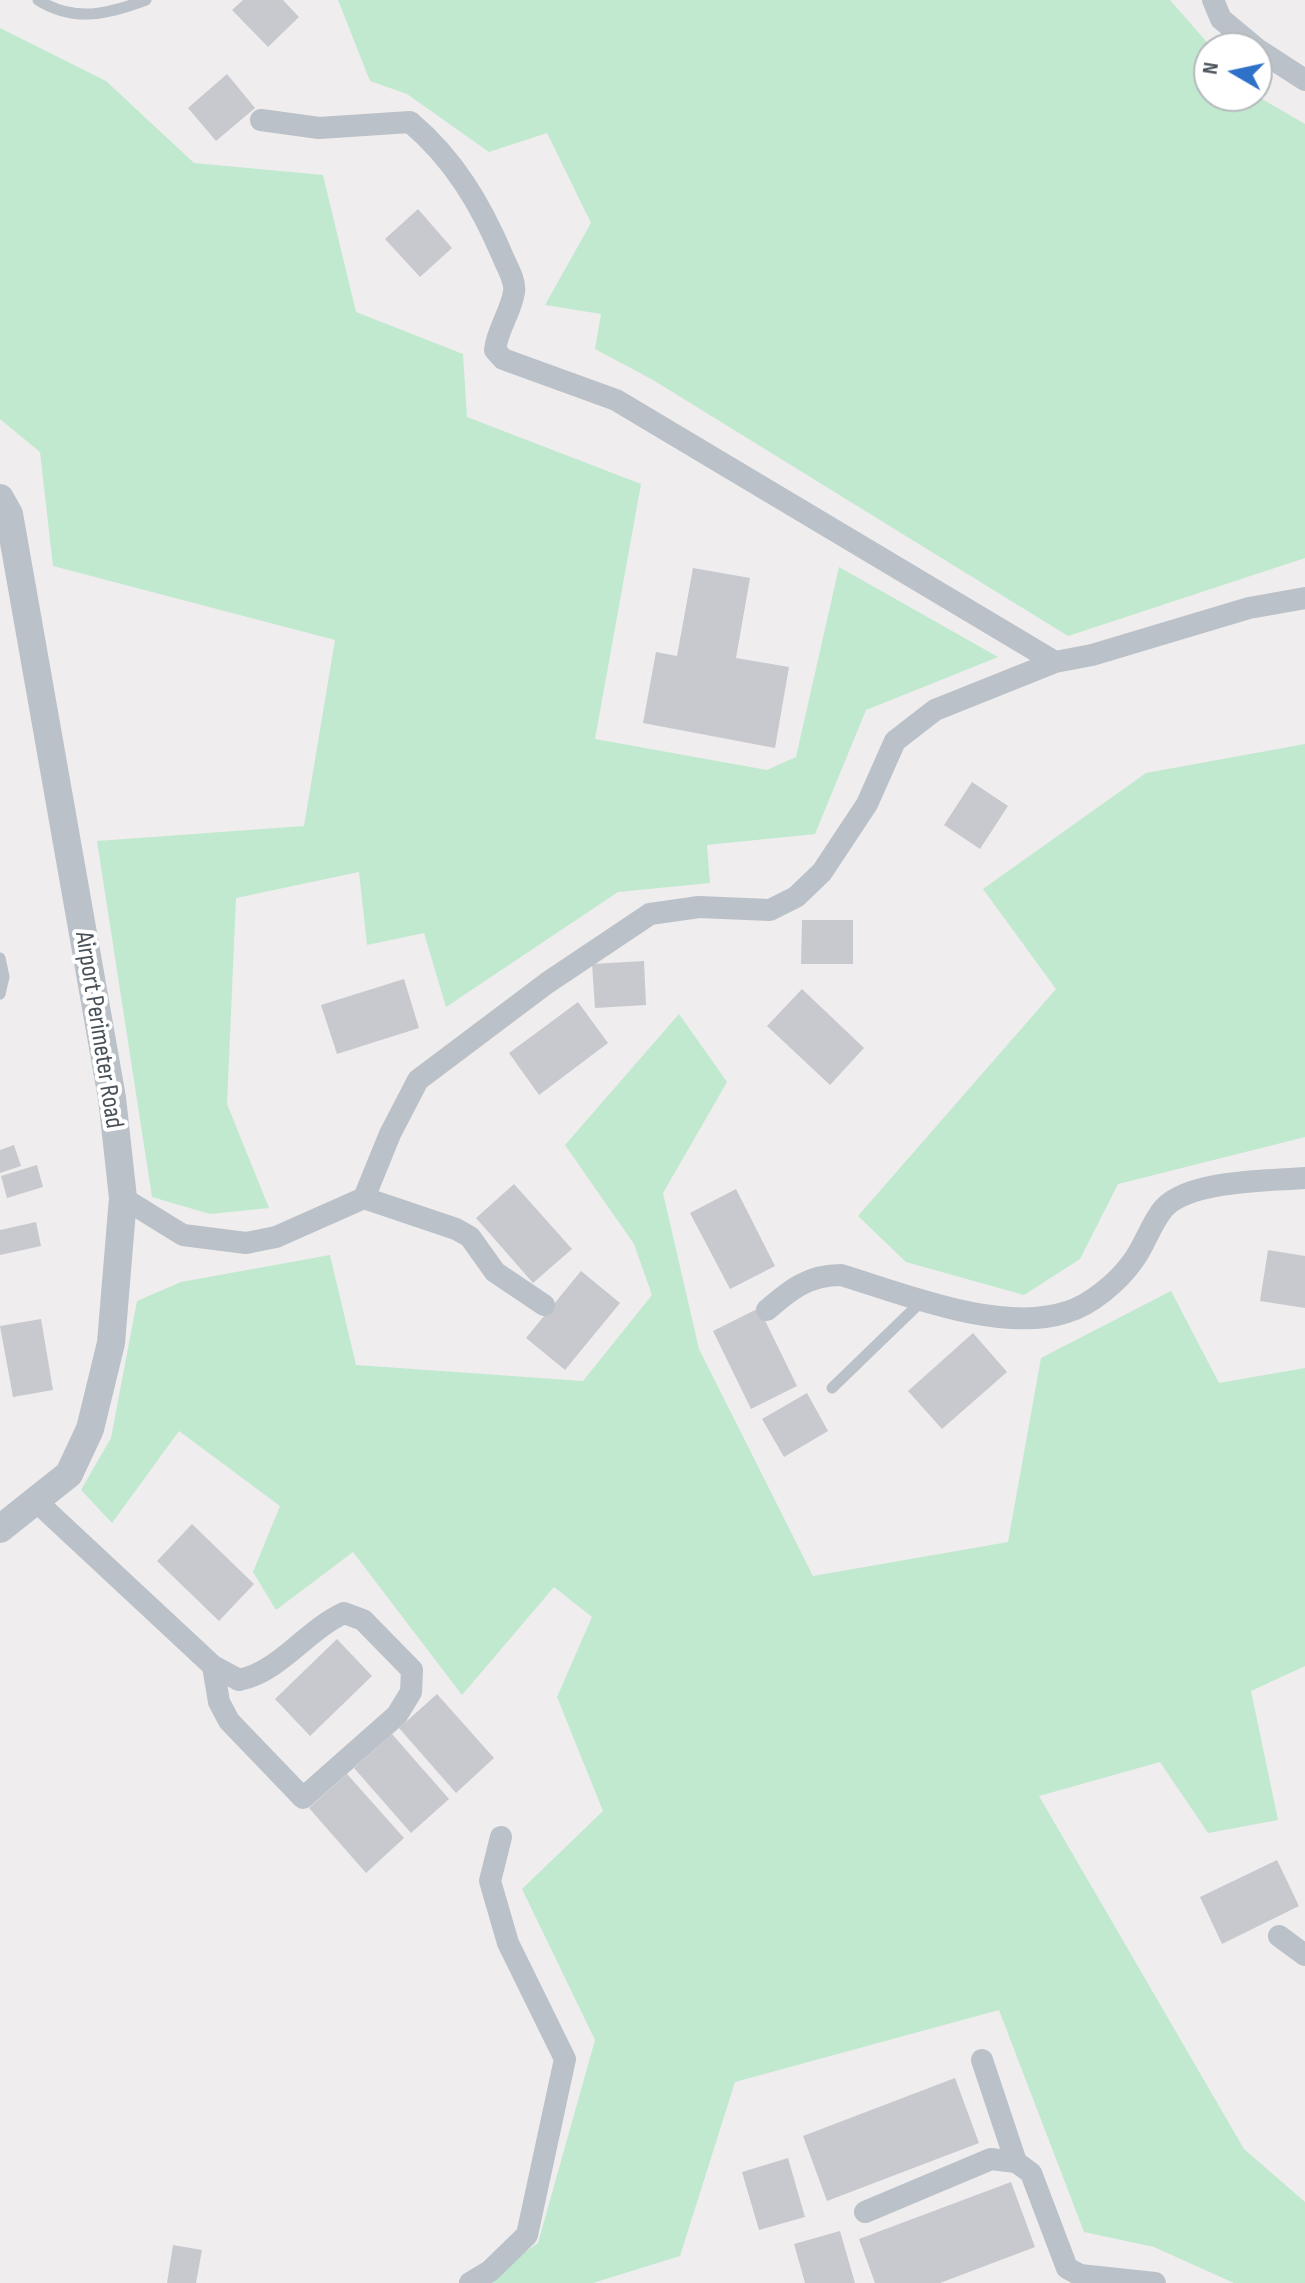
<!DOCTYPE html>
<style>
body{margin:0}
#map{position:relative;width:1305px;height:2283px;overflow:hidden;background:#efeded;font-family:"Sofia Sans Condensed",sans-serif}
canvas{display:block}
.north{position:absolute;left:1193px;top:32px;width:80px;height:80px;box-sizing:border-box;background:#fff;border:2px solid #b6b9bc;border-radius:50%;rotate:279deg;font-size:22px;font-weight:700;line-height:32px;text-align:center;color:#485058}
.north::after{content:'';display:block;margin:auto;width:28px;height:36px;background:#2e71c9;clip-path:polygon(50% 0,100% 100%,50% 72%,0 100%)}
</style>
<div id="map">
<canvas width="1305" height="2283"></canvas>
<div class="north">N</div>
</div>
<script>
const c = document.querySelector('canvas').getContext('2d');
c.lineJoin = 'round';
function fillPath(path, color) { c.fillStyle = color; c.fill(path, 'evenodd'); }
function strokePath(path, color, width, dash) { c.strokeStyle = color; c.lineWidth = width; c.lineCap = dash ? 'butt' : 'round'; c.setLineDash(dash || []); c.stroke(path); }
function drawText(font, color, halo, rows, align = 'center') {
  c.font = font + ' "Sofia Sans Condensed",sans-serif'; c.lineWidth = 8; c.setLineDash([]); c.textBaseline = 'middle'; c.strokeStyle = halo; c.fillStyle = color; for (const [text, x, y, turn = 0] of rows) {
    c.save(); c.translate(x, y); c.rotate((+turn || 0) * Math.PI / 180); c.textAlign = isNaN(turn) ? turn : align; if (halo) c.strokeText(text, 0, 0); c.fillText(text, 0, 0); c.restore();
  }
}
fillPath(new Path2D(`
 M338,0H1170L1212,48H1209V96H1257L1305,124V558L1068,636L653,380L595,349L601,314L545,305L591,223L547,133L489,152L407,94L370,81Z
 M0,28L106,81L194,163L323,175L356,312L463,354L467,417L641,484L595,739L767,770L796,757L839,567L998,657L866,710L815,834L707,845L710,883L618,892L446,1007L424,933L367,945L359,872L236,898L227,1104L269,1208L210,1214L152,1197L97,841L304,826L335,640L53,566L40,452L0,419Z
 M1305,744V1137L1118,1184L1080,1259L1024,1295L906,1262L858,1216L1056,989L983,889L1146,773Z
 M679,1014L727,1082L663,1193L699,1349L813,1576L1008,1542L1041,1358L1171,1291L1219,1383L1305,1368V1666L1251,1691L1278,1820L1208,1833L1160,1762L1039,1796L1244,2149L1305,2202V2283H1234L1154,2247L1084,2232L999,2010L735,2082L680,2256L593,2283H481L538,2243L595,2040L522,1889L603,1811L557,1697L592,1617L554,1587L462,1695L353,1552L276,1610L253,1572L280,1506L179,1431L112,1523L81,1490L111,1438L137,1301L181,1282L330,1255L356,1365L583,1381L652,1295L634,1244L565,1145Z`), '#c0e9d0');
fillPath(new Path2D(`
 M243,0H283L299,17L268,47L232,10Z
 M227,74L255,108L216,141L188,108Z
 M418,209L452,248L420,277L385,239Z
 M693,568L750,578L736,658L789,667L775,748L643,723L656,652L677,656Z
 M972,782L1008,806L980,849L944,825Z
 M802,920H853V964H801Z
 M644,961L646,1005L595,1008L592,964Z
 M404,979L419,1028L337,1054L321,1005Z
 M802,989L864,1048L830,1085L767,1026Z
 M578,1002L608,1043L539,1095L509,1053Z
 M14,1145L21,1166L0,1173V1150Z
 M37,1165L43,1187L7,1198L1,1176Z
 M514,1184L572,1249L533,1283L476,1218Z
 M736,1189L775,1266L730,1289L690,1213Z
 M36,1222L41,1246L0,1255V1230Z
 M1268,1250L1305,1256V1308L1260,1301Z
 M581,1271L620,1303L565,1370L526,1338Z
 M759,1308L797,1386L751,1409L713,1331Z
 M41,1319L53,1390L13,1397L0,1326Z
 M973,1333L1007,1372L942,1429L908,1391Z
 M807,1393L828,1431L784,1457L762,1419Z
 M192,1524L254,1584L219,1621L157,1561Z
 M337,1639L372,1676L310,1736L275,1699Z
 M437,1694L494,1758L456,1793L399,1728Z
 M392,1734L449,1799L411,1833L354,1768Z
 M347,1774L404,1838L366,1873L309,1808Z
 M1277,1860L1299,1906L1222,1944L1200,1897Z
 M955,2078L979,2143L827,2201L803,2136Z
 M788,2158L805,2217L759,2230L742,2172Z
 M1011,2182L1035,2247L940,2283H875L859,2239Z
 M840,2231L855,2283H805L794,2244Z
 M173,2245L202,2250L196,2283H167Z`), '#c8c9cf');
strokePath(new Path2D(`
 M38,0C75,23 108,14 146,0
 M0,958L4,977L0,994
 M832,1388L923,1300`), '#bac1c8', 11);
strokePath(new Path2D(`
 M1213,0L1221,19L1256,48
 M1257,49L1305,80
 M261,120L319,128L410,122C454,159 481,205 503,257C507,267 516,281 514,292C511,312 497,330 495,350L503,359L616,400L1055,662
 M123,1198L183,1235L246,1243L276,1237L364,1198L390,1134L418,1080L547,983L650,914L699,907L770,910L796,897L822,872L867,804L895,741L935,710L1055,662L1092,655L1249,608L1305,598
 M364,1198L456,1229L470,1237L495,1272L544,1305
 M767,1310C791,1289 809,1275 841,1275C904,1294 1001,1334 1067,1312C1091,1305 1119,1281 1133,1261C1145,1245 1151,1223 1164,1208C1190,1180 1268,1181 1305,1178
 M37,1502L213,1666L239,1680C281,1671 305,1631 344,1613L363,1620L412,1670L411,1692L397,1715L303,1798L229,1721L219,1702L213,1666
 M1279,1936L1305,1955
 M982,2060L1016,2162
 M865,2212L991,2159L1016,2162L1031,2173L1067,2268L1080,2275L1155,2283
 M470,2283L490,2271L527,2235L565,2059L508,1943L490,1881L501,1837`), '#bac1c8', 22);
strokePath(new Path2D(`
 M0,498L9,514L112,1098L123,1198L111,1343L90,1429L69,1474L0,1529`), '#bac1c8', 28);
drawText('26px', '#485058', '#fff', [
 ["Airport Perimeter Road",98,1030,81]
]);
</script>
